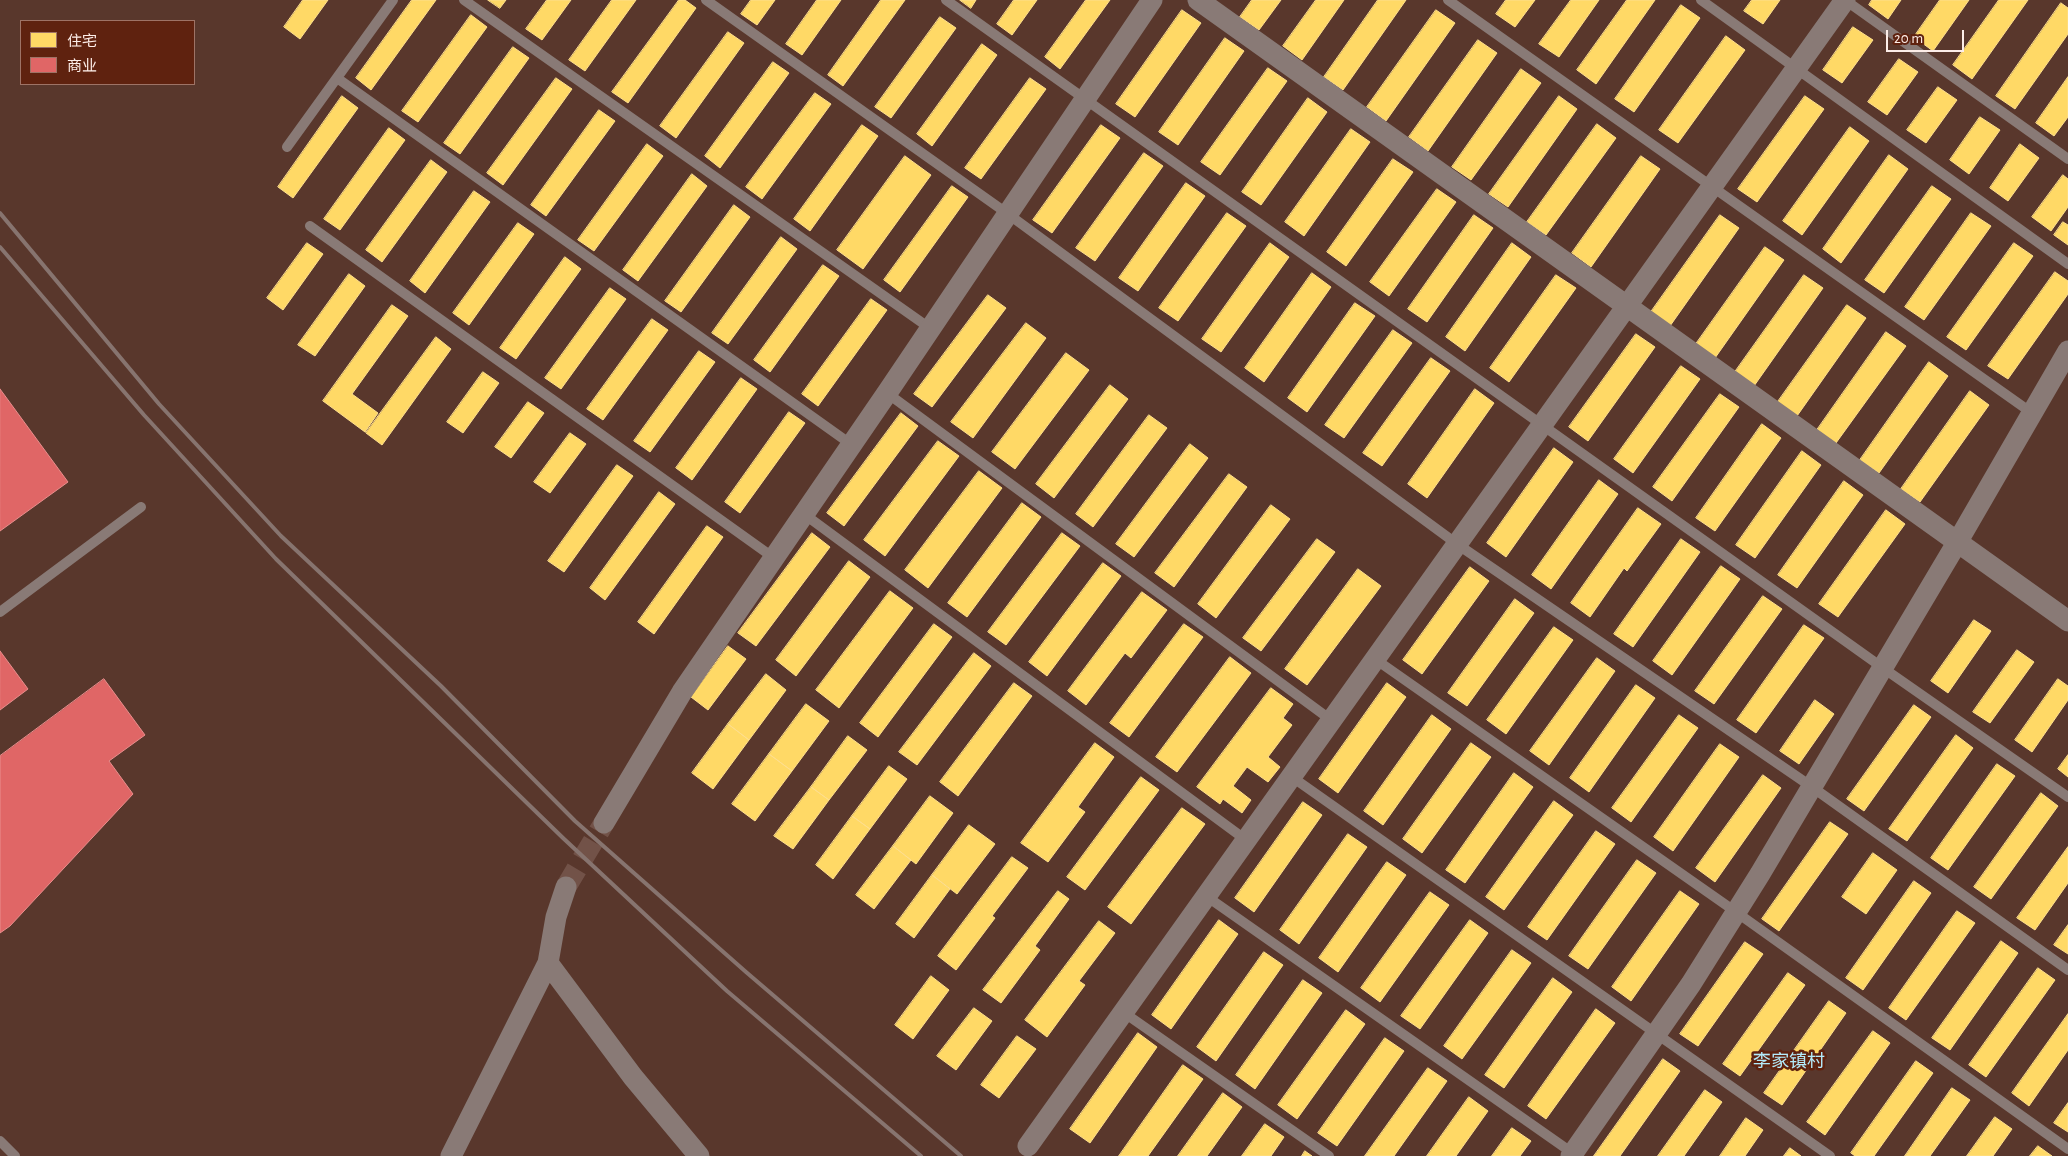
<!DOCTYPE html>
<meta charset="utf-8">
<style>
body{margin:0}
#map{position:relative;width:2068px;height:1156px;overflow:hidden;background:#59372c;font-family:"Alegreya Sans","Noto Sans SC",sans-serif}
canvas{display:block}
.legend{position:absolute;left:20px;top:20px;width:175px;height:65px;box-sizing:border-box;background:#5f220f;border:1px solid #9e7366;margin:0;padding:6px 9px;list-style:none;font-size:15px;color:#fdede8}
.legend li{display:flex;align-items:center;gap:10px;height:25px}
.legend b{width:25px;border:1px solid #9e7366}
.scale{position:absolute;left:1886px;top:30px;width:78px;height:22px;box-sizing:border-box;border:2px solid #fdede8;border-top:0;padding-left:6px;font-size:15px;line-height:18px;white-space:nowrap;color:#fdede8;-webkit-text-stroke:4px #5f220f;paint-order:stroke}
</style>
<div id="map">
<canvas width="2068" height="1156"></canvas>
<ul class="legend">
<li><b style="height:14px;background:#ffd966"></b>住宅</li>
<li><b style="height:14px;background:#e06666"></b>商业</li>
</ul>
<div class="scale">20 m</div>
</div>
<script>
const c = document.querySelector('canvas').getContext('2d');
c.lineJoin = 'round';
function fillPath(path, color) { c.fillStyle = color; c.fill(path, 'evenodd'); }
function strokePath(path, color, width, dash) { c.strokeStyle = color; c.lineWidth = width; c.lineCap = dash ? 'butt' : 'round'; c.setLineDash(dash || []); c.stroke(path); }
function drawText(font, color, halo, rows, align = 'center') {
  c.font = font + ' "Alegreya Sans","Noto Sans SC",sans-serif'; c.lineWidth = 5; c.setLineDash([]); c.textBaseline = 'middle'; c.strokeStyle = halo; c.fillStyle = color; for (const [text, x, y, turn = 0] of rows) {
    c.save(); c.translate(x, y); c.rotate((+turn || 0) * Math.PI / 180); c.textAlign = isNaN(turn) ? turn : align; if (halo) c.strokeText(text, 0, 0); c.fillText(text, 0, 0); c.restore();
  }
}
const homes = new Path2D(`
 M303,0H328L300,39L284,27Z
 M412,0H436L371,90L356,78Z
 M488,0H506L500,8Z
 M547,0H571L542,40L526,29Z
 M612,0H636L585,71L569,60Z
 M679,0H685L696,8L628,103L612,92Z
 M751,0H775L757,25L741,14Z
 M817,0H841L802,55L786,44Z
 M881,0H905L843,86L828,75Z
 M960,0H976L971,8Z
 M1014,0H1037L1012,35L997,24Z
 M1086,0H1110L1060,69L1045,57Z
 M1252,0H1281L1259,30L1240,17Z
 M1316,0H1344L1302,60L1283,46Z
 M1378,0H1406L1343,90L1324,77Z
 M1506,0H1535L1515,27L1496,14Z
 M1571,0H1599L1559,57L1539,44Z
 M1627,0H1655L1596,84L1577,70Z
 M1752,0H1780L1763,24L1744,11Z
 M1872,0H1901L1888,19L1869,5Z
 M1940,0H1969L1933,51L1914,37Z
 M1999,0H2028L1972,79L1953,65Z
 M2061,3L2068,8V34L2015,109L1996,96Z
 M1681,5L1700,18L1634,112L1615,99Z
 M1182,10L1201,23L1135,117L1116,104Z
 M1436,10L1455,23L1386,121L1367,107Z
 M471,15L487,27L418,122L402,111Z
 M940,17L956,28L891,118L875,107Z
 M1853,27L1873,40L1842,83L1823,70Z
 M728,32L744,43L676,138L660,126Z
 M1726,36L1745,50L1678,143L1659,130Z
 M1225,38L1244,51L1178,145L1159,132Z
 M1478,40L1497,53L1428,151L1409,137Z
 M982,44L997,55L932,146L917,134Z
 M513,47L529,58L460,154L444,143Z
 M1899,59L1918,72L1887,115L1868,102Z
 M773,62L789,73L720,168L705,156Z
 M1268,68L1287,81L1220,175L1201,162Z
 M1521,69L1541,83L1471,180L1452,167Z
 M2068,77V117L2054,136L2036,123Z
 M556,78L572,89L503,185L487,173Z
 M1030,78L1046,89L981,179L965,168Z
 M1938,87L1957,100L1926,143L1907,130Z
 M815,93L831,104L762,199L746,187Z
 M342,96L358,108L293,198L278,187Z
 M1559,96L1577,109L1508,207L1489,194Z
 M1805,96L1824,109L1757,202L1738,189Z
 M1308,98L1327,112L1261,205L1242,192Z
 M599,110L615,121L546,216L531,205Z
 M1980,117L2000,130L1969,174L1950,160Z
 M1597,124L1616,138L1546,235L1527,222Z
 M862,125L878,136L810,231L794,219Z
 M1101,125L1120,138L1052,233L1033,220Z
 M1850,127L1869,141L1802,235L1783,221Z
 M389,128L405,140L340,230L324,219Z
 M1351,129L1370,142L1304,236L1285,222Z
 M647,144L663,156L594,251L578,240Z
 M2020,144L2039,158L2008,201L1990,188Z
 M1144,153L1163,166L1095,261L1076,248Z
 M1889,155L1908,169L1841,263L1823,249Z
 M905,156L931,175L863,269L837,250Z
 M1641,156L1660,169L1591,267L1572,253Z
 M1393,159L1413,172L1346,266L1327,252Z
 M431,160L447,172L382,262L366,250Z
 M692,174L707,186L638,281L623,270Z
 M2063,175L2068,179V207L2051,231L2032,217Z
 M1186,183L1205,196L1138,291L1119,278Z
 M952,186L968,197L900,292L884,280Z
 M1932,186L1951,199L1884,293L1865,280Z
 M1437,189L1456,202L1389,296L1370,282Z
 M474,191L490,202L425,293L410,281Z
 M734,205L750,217L681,312L665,301Z
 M1227,213L1246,226L1178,321L1159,308Z
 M1971,213L1991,226L1924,320L1905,307Z
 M1474,215L1493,228L1427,322L1408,309Z
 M1720,215L1739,228L1670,326L1651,312Z
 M2063,222L2068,225V245L2054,235Z
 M518,223L534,234L469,325L453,313Z
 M781,237L797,249L728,344L712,333Z
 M307,243L323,254L283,310L267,298Z
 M1270,243L1289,257L1221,352L1202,339Z
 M1512,243L1531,257L1465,351L1446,337Z
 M2014,243L2033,256L1966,350L1947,337Z
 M1765,247L1784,260L1715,358L1696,344Z
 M565,257L581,269L516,359L500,348Z
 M823,265L839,276L770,372L754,360Z
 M2055,272L2068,281V294L2008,379L1988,366Z
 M1312,273L1331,287L1264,382L1245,368Z
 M349,274L365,286L315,356L298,345Z
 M1556,275L1576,288L1509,382L1490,368Z
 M1804,275L1823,288L1754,386L1735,372Z
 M610,288L626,299L561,389L545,378Z
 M988,295L1006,308L932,407L914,394Z
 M871,299L887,310L818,406L802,394Z
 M1355,303L1375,316L1307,412L1288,398Z
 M392,305L408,316L352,394L378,413L365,432L323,401Z
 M1847,305L1866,318L1797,416L1777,403Z
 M652,319L668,330L603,420L587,409Z
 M1026,323L1046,338L973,438L951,422Z
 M1393,330L1412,343L1344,438L1325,425Z
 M1886,332L1906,346L1836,443L1817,430Z
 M1636,334L1655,347L1588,441L1569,427Z
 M436,337L451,349L382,445L366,433Z
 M699,351L715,362L650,452L634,441Z
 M1066,353L1089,370L1015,469L992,452Z
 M1431,358L1450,371L1382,466L1363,453Z
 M1929,362L1948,376L1879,473L1860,460Z
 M1681,366L1700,379L1633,473L1614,459Z
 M483,372L499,383L463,433L447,422Z
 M741,378L757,389L692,480L676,468Z
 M1110,385L1128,399L1054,498L1036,484Z
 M1475,389L1494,403L1427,498L1408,484Z
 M1970,391L1989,405L1920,502L1901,489Z
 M1720,394L1739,407L1672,501L1653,487Z
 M528,402L544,413L511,458L495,447Z
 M789,412L805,423L740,513L725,502Z
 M901,413L918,426L844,526L827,513Z
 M1149,415L1167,428L1093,527L1076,514Z
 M1762,424L1781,438L1715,531L1696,518Z
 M570,433L586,444L550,493L534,482Z
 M938,441L959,456L885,556L864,540Z
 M1190,444L1208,458L1134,557L1116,544Z
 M1554,448L1573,462L1506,557L1487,543Z
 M1802,451L1821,465L1755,558L1736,545Z
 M617,465L633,476L564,572L548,561Z
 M979,471L1002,488L928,588L905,570Z
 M1229,474L1247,487L1174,587L1155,573Z
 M1599,480L1618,494L1551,589L1532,575Z
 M1844,481L1863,495L1797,588L1778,575Z
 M659,492L675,504L605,600L590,588Z
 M1022,503L1041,517L967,617L948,603Z
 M1271,505L1290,519L1216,618L1198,604Z
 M1638,508L1661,524L1627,571L1624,568L1590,617L1571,603Z
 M1886,510L1905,524L1838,617L1819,604Z
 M707,526L723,537L654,634L638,622Z
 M812,533L830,547L756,646L738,633Z
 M1062,533L1080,546L1006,645L988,632Z
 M1317,539L1335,552L1261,651L1243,638Z
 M1681,539L1700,552L1633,647L1614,634Z
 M849,561L870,577L796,676L776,660Z
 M1103,563L1121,576L1047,676L1029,662Z
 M1721,566L1740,579L1672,675L1653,661Z
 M1470,567L1489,581L1422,674L1403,660Z
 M1358,569L1381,586L1307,685L1285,669Z
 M890,591L913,608L839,708L816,690Z
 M1142,592L1167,610L1131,658L1125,653L1086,705L1068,691Z
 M1763,596L1782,609L1714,704L1695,691Z
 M1515,599L1534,613L1467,706L1448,693Z
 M1974,620L1991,631L1948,693L1931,681Z
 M934,624L952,637L878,737L860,723Z
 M1184,624L1203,637L1129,737L1110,723Z
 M1804,625L1824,638L1756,733L1737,720Z
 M1554,627L1573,640L1506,734L1487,720Z
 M728,646L746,659L708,710L691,697Z
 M2017,650L2034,662L1990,723L1973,712Z
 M974,653L991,666L917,765L899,752Z
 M1230,657L1251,673L1177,772L1156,757Z
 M1597,658L1615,671L1549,765L1530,751Z
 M766,674L786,690L749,740L728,724Z
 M2058,679L2068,686V700L2032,752L2015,740Z
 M1014,683L1032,696L958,796L940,782Z
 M1387,683L1406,697L1338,793L1319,779Z
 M1636,685L1655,698L1589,792L1570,778Z
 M1271,688L1293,704L1283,718L1292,725L1268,757L1280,767L1268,782L1247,767L1233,786L1251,800L1242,813L1223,799L1220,804L1197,787Z
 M1815,700L1834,714L1799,764L1780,751Z
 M806,704L829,721L792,771L769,754Z
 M1914,705L1931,717L1864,811L1847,799Z
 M1432,715L1451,729L1383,825L1364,811Z
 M1679,715L1698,728L1631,822L1612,808Z
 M728,724L749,740L713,789L692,773Z
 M1956,735L1973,748L1907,841L1889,829Z
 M848,736L867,750L829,800L811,787Z
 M1095,743L1114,757L1078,807L1085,812L1048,862L1021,843Z
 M1471,743L1491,757L1422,853L1403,839Z
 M1720,744L1739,757L1673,851L1654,837Z
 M769,754L792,771L755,821L732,804Z
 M2068,755V777L2058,769Z
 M1997,764L2015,776L1948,870L1931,858Z
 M889,766L907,779L870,829L852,816Z
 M1514,773L1533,787L1465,883L1446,870Z
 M1763,775L1781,788L1715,882L1696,868Z
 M1141,777L1159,790L1085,890L1067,877Z
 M811,787L829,800L793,849L774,836Z
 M2041,793L2058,806L1991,899L1974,887Z
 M930,796L953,813L916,864L893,846Z
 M1554,801L1573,815L1504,910L1486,897Z
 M1303,802L1322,815L1254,912L1235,898Z
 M1182,808L1205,824L1131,924L1108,907Z
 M852,816L870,829L833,879L816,865Z
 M1830,822L1848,834L1779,931L1762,919Z
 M969,825L995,844L957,894L932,875Z
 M1596,831L1615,844L1547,940L1528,927Z
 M1348,834L1367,847L1299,944L1280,930Z
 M893,846L911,860L874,909L856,895Z
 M2068,847V883L2035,930L2017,918Z
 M1873,853L1897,870L1866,914L1842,897Z
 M1012,857L1028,868L992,916L995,918L956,970L938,956Z
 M1637,860L1656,873L1588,969L1569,956Z
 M1387,862L1406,875L1338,972L1319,958Z
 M932,875L950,889L914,938L896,924Z
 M1914,881L1931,893L1863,990L1846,978Z
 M1058,891L1069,899L1035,946L1040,950L1001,1003L983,990Z
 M1680,891L1699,904L1631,1001L1612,987Z
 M1430,892L1449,905L1380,1002L1361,988Z
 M1957,911L1975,923L1906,1020L1889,1008Z
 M1219,920L1238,934L1171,1029L1152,1015Z
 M1470,920L1488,933L1420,1029L1401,1016Z
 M1099,921L1115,933L1079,981L1085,985L1047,1037L1025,1020Z
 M2068,925V954L2054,945Z
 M2001,941L2018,953L1950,1050L1932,1038Z
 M1745,942L1763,954L1698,1046L1680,1034Z
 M1512,950L1531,963L1462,1059L1444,1046Z
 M1264,952L1283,965L1216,1061L1197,1047Z
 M2038,968L2055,980L1986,1077L1969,1065Z
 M1788,973L1805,985L1740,1076L1723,1064Z
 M931,976L949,990L913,1039L895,1025Z
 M1553,978L1572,992L1504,1088L1485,1075Z
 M1303,980L1322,993L1255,1089L1236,1075Z
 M1829,1001L1846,1013L1782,1105L1764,1093Z
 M974,1008L992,1021L956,1070L937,1056Z
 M1596,1009L1615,1023L1546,1119L1528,1106Z
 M1346,1010L1365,1024L1297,1119L1278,1105Z
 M2068,1014V1050L2029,1106L2012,1093Z
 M1873,1031L1890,1043L1825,1135L1807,1122Z
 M1138,1033L1157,1047L1090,1143L1070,1129Z
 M1017,1036L1036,1049L999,1098L981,1085Z
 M1385,1038L1404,1051L1337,1146L1318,1133Z
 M1663,1059L1680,1071L1620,1156H1594Z
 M1916,1061L1933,1073L1874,1156H1855L1851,1153Z
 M1183,1065L1203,1079L1148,1156H1119Z
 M1428,1068L1447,1081L1394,1156H1365Z
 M1952,1088L1970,1100L1930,1156H1905Z
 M1705,1090L1722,1102L1684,1156H1658Z
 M1223,1093L1242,1107L1207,1156H1178Z
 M1469,1097L1488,1111L1456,1156H1427Z
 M2068,1103V1132L2054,1123Z
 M1995,1117L2012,1129L1993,1156H1967Z
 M1746,1118L1763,1130L1745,1156H1720Z
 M1265,1124L1284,1137L1271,1156H1242Z
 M1512,1128L1531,1141L1520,1156H1492Z
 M2038,1146L2052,1156H2030Z
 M1790,1148L1801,1156H1784Z
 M1305,1151L1312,1156H1302Z`);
fillPath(homes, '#ffd966');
strokePath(homes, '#fedf8d', 1);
const shops = new Path2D(`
 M0,389L68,482L0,531Z
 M0,651L28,689L0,710Z
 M104,679L145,735L109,761L133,794L10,926L0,933V756Z`);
fillPath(shops, '#e06666');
strokePath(shops, '#e98e8d', 1);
strokePath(new Path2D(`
 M566,887L604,823`), '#725248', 21, [21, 11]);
strokePath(new Path2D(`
 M464,0L931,329
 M706,0L1008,214L1457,544L1812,787L2068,970
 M946,0L1883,668L2068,797
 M1448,0L2032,413
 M1701,0L2068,264
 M1845,0L2068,159
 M337,78L852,445
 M287,147L393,0
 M310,226L774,558
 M887,393L1331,720
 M804,514L1246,840
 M0,612L141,507
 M1375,659L1736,912L2068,1149
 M1292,777L1830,1156
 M1206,896L1574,1154
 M1123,1012L1329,1156
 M0,1141L15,1156`), '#897a76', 10);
strokePath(new Path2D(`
 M1198,0L2068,621
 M604,823L682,692L887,393L1152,0
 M548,963L556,917L566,887
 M1028,1146L1845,0
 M451,1156L548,963L633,1077L699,1156
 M1571,1156L1691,984L1760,874L1958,541L2068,351`), '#897a76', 21);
strokePath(new Path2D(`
 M0,213L159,404L281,536L441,686L575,821L746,972L961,1156
 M0,247L144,415L276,559L563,838L727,991L921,1156`), '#87746f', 4);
drawText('18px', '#b3eafa', '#5f220f', [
 ["李家镇村",1789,1062]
]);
</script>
